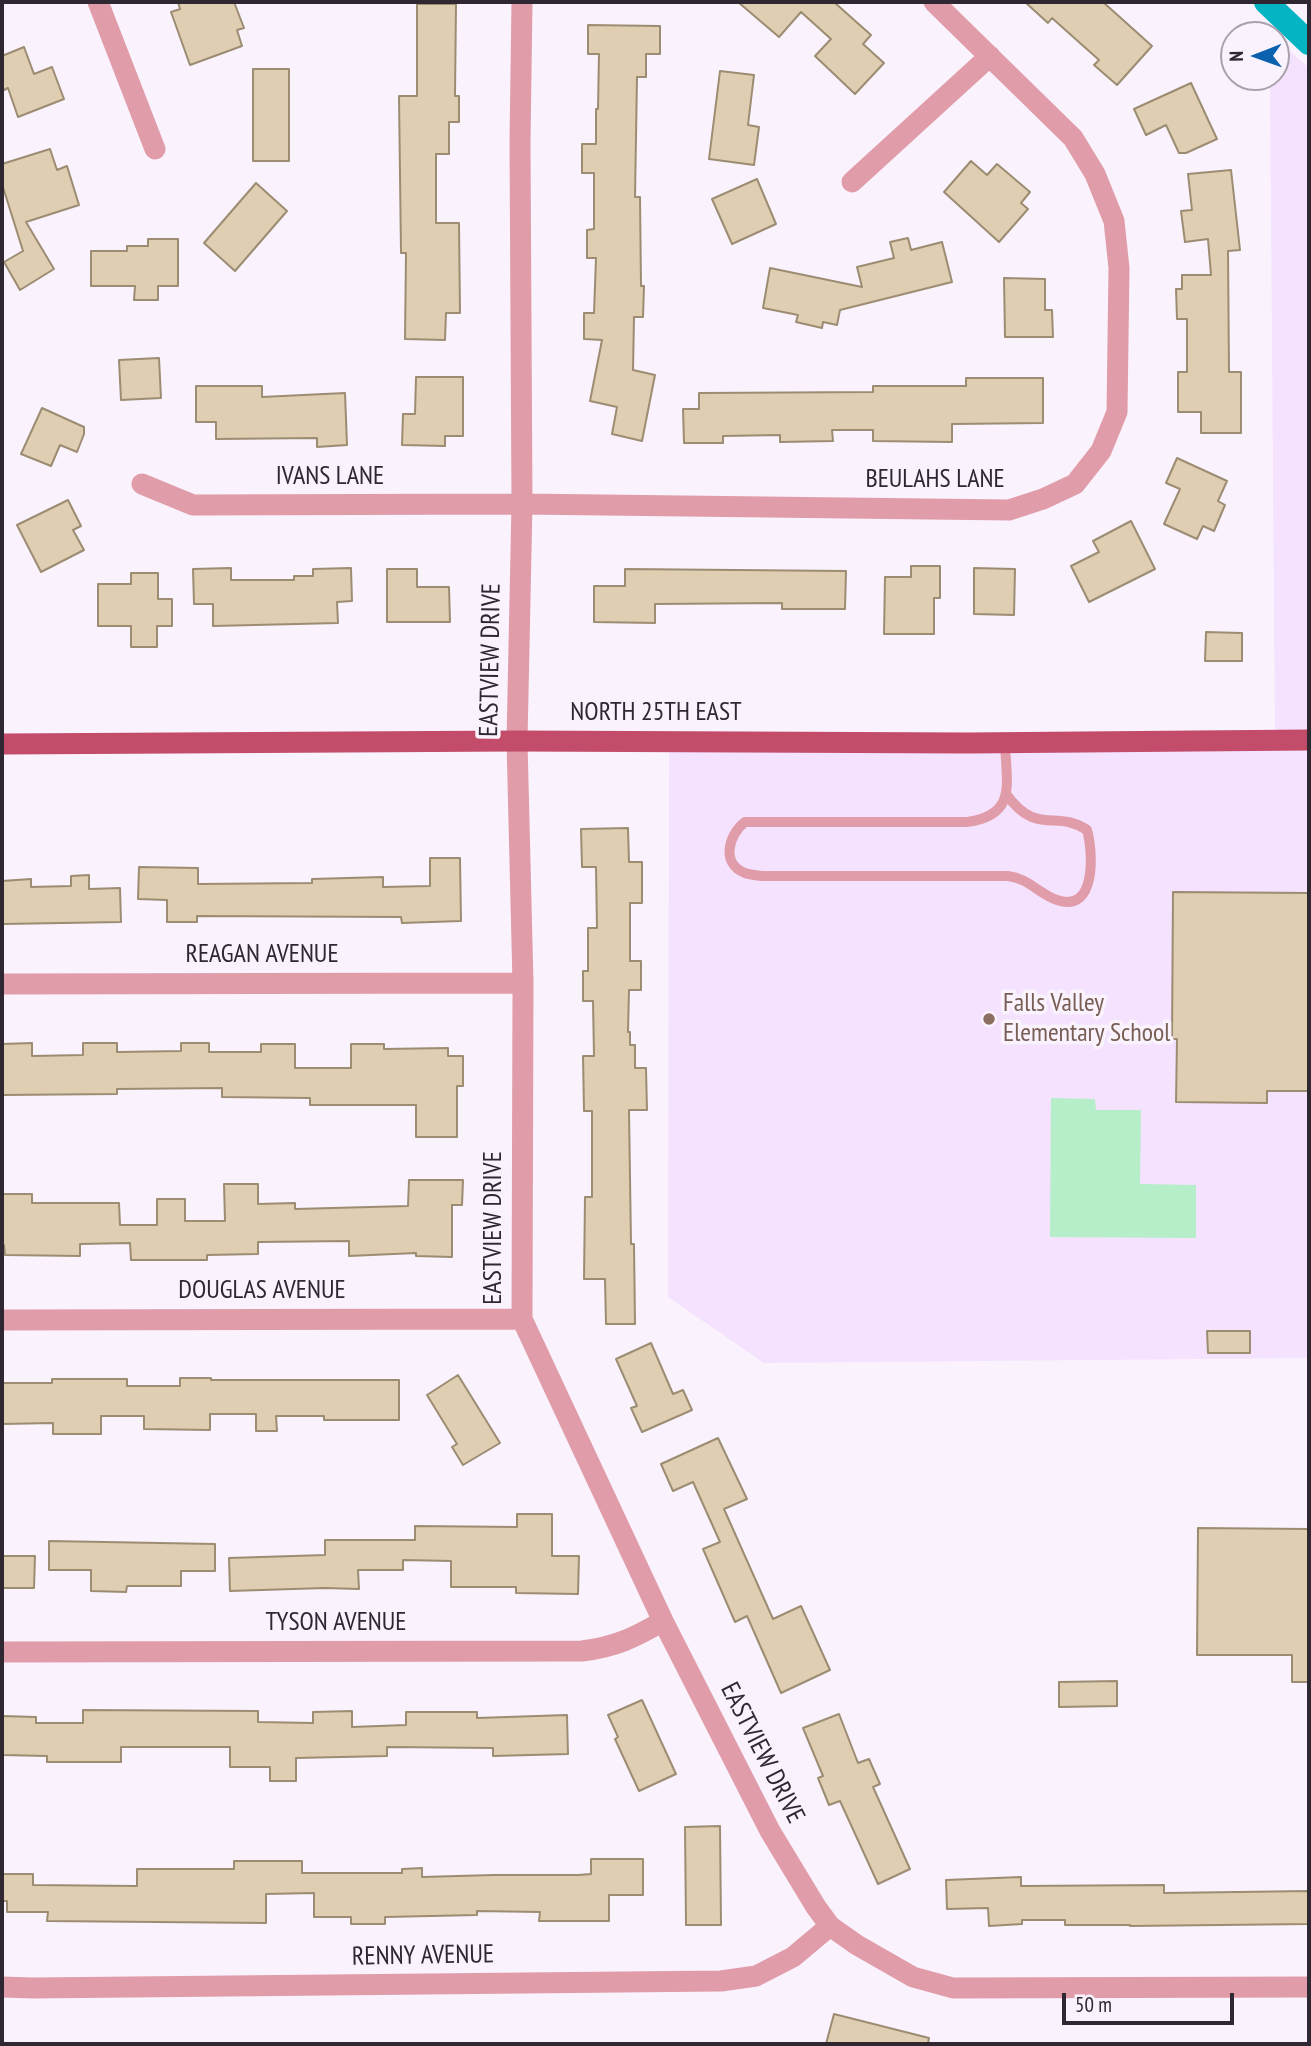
<!DOCTYPE html>
<style>
body{margin:0}
#map{position:relative;width:1311px;height:2046px;overflow:hidden;background:#faf3fe;font-family:"PT Sans Narrow",sans-serif}
canvas{display:block}
.frame{position:absolute;inset:0;border:4px solid #2f2832;pointer-events:none}
.north{position:absolute;left:1220px;top:21px;width:70px;height:70px;box-sizing:border-box;background:#faf3fe;border:2px solid #a9a2ac;border-radius:50%;rotate:269deg;font-size:19px;font-weight:700;line-height:28px;text-align:center;color:#2f2832}
.north::after{content:'';display:block;margin:auto;width:24px;height:32px;background:#0a62af;clip-path:polygon(50% 0,100% 100%,50% 72%,0 100%)}
.scale{position:absolute;left:1062px;top:1993px;width:172px;height:32px;box-sizing:border-box;border:4px solid #2f2832;border-top:0;padding-left:9px;font-size:21px;line-height:24px;white-space:nowrap;color:#2f2832;-webkit-text-stroke:5px #faf3fe;paint-order:stroke}
</style>
<div id="map">
<canvas width="1311" height="2046"></canvas>
<div class="frame"></div>
<div class="north">N</div>
<div class="scale">50 m</div>
</div>
<script>
const c = document.querySelector('canvas').getContext('2d');
c.lineJoin = 'round';
function fillPath(path, color) { c.fillStyle = color; c.fill(path, 'evenodd'); }
function strokePath(path, color, width, dash) { c.strokeStyle = color; c.lineWidth = width; c.lineCap = dash ? 'butt' : 'round'; c.setLineDash(dash || []); c.stroke(path); }
function drawText(font, color, halo, rows, align = 'center') {
  c.font = font + ' "PT Sans Narrow",sans-serif'; c.lineWidth = 7; c.setLineDash([]); c.textBaseline = 'middle'; c.strokeStyle = halo; c.fillStyle = color; for (const [text, x, y, turn = 0] of rows) {
    c.save(); c.translate(x, y); c.rotate((+turn || 0) * Math.PI / 180); c.textAlign = isNaN(turn) ? turn : align; if (halo) c.strokeText(text, 0, 0); c.fillText(text, 0, 0); c.restore();
  }
}
fillPath(new Path2D(`
 M1276,39L1309,68V740H1275L1270,77H1276Z
 M669,741H1309V1358L764,1363L668,1297Z`), '#f4e2fe');
fillPath(new Path2D(`
 M1051,1098L1095,1099L1096,1110H1141L1140,1184L1196,1185V1238L1050,1237Z`), '#b5eec8');
strokePath(new Path2D(`
 M1266,2L1309,43`), '#05b4c2', 24);
const building = new Path2D(`
 M178,2H234L244,28L237,30L242,46L190,65L171,12L180,9Z
 M738,2H834L871,35L863,44L884,63L855,94L815,56L831,39L801,12L779,37Z
 M1025,2H1103L1152,46L1117,85L1094,65L1099,60L1052,18L1048,23Z
 M417,4H456L455,96H459V122H449V154H436V223H459L460,313H446L445,340L405,339L406,253H401L399,96H417Z
 M588,25L660,26V54H646V77H637L635,197H640L641,286H644L643,317H634L633,370L655,375L642,441L612,434L617,407L590,401L602,340L584,339V313H594L596,258H587V230L594,229V173H582V144H596V109H598L599,54H588Z
 M24,47L34,74L52,67L64,99L18,117L8,88L2,91V56Z
 M253,69H289V161H253Z
 M720,71L754,75L748,125L759,127L754,165L709,159Z
 M1191,83L1217,139L1186,153H1179L1166,125L1146,135L1134,109Z
 M50,149L57,170L67,166L79,205L26,222L54,269L20,290L4,262L23,251L2,184V164Z
 M971,161L987,175L997,164L1030,192L1021,203L1028,209L999,242L944,192Z
 M1231,170L1240,250L1228,251L1229,372H1241V433H1201V412H1178V372H1187V319H1177L1176,289H1182V275H1211L1208,239L1185,242L1181,211L1192,210L1188,174Z
 M757,179L776,224L732,244L712,199Z
 M256,183L287,211L235,271L204,243Z
 M908,238L911,250L942,242L952,282L840,310L837,325L823,322L822,328L796,322L798,315L763,308L770,268L862,287L857,267L894,258L890,242Z
 M148,239H178V286H158V300H134L135,286H91V251H127V246H148Z
 M1004,278L1045,279V310H1052L1053,337H1005Z
 M159,358L161,398L121,400L119,360Z
 M416,377H463V436H445V446L402,445L403,414H415Z
 M966,378H1043V423L952,424V442L873,441V430H832L833,441L780,442V435L723,436V443H684L683,409H699V393L873,392V386H966Z
 M196,386H262V397L345,393L347,445L317,447V438L216,439V422H196Z
 M42,408L84,427V434L77,452L60,445L51,466L21,454Z
 M1177,458L1227,481L1218,501L1225,505L1214,531L1203,526L1197,539L1164,524L1180,489L1166,483Z
 M68,500L81,526L73,530L84,550L41,572L17,525Z
 M1131,521L1155,569L1089,602L1071,566L1099,552L1093,541Z
 M911,566H940V598H934V634H884L885,577H911Z
 M231,568V580H294V576H313V569L351,568L352,601L337,602L338,623L213,626V604H194L193,569Z
 M974,568L1015,569L1014,615L974,614Z
 M387,569H417V587H449L450,622H387Z
 M625,569L846,571L845,609H782V603L655,604V623L594,622V586H625Z
 M131,573H158V599H172V626H157V647H131V626H98V584H131Z
 M1206,632L1242,633V661H1205Z
 M628,828L629,862H642V903H630V961H641V990H629L628,1032H630V1045H635V1068H646L647,1110H629L631,1244H634L635,1324H606L605,1279H584L585,1197H592V1111H584L583,1056H594L593,1001H583V971H588V928H597L596,867H582L581,829Z
 M430,858H460L461,921L402,923L401,917L197,916V922H167V900L138,899L139,867L198,868V884L312,883V879L383,877V887L430,886Z
 M89,875V889L120,888L121,922L3,924L2,881L31,879V887L71,886V876Z
 M1173,892L1309,893V1091H1267V1103L1176,1102L1177,1039H1172Z
 M32,1043V1056L83,1055V1043H117V1052L181,1051V1043H209V1052H261V1044H295V1068H351V1044H384V1049L448,1048V1056H463V1086H457V1137H416V1105H310V1098L222,1097V1088L117,1089V1094L2,1095V1044Z
 M409,1180H463L462,1205H452V1257L416,1256V1253L349,1256V1241L258,1242V1254L207,1255V1260H131L130,1243L80,1244V1256L5,1255L4,1245H2V1194H32V1203H119L120,1225H157V1199H185V1221H225L224,1184H258V1204L295,1203V1209L408,1206Z
 M1207,1331H1250V1353H1208Z
 M651,1343L673,1394L683,1390L692,1410L642,1432L631,1408L637,1406L616,1359Z
 M458,1375L500,1443L463,1465L452,1447L457,1444L427,1395Z
 M180,1378H211V1380H399V1420H324V1416H276L277,1431H256V1414H210V1430L144,1429V1416H101V1434H53V1423L2,1424V1383H52V1379H127V1386H180Z
 M718,1438L747,1499L724,1509L773,1619L801,1606L830,1670L781,1693L747,1616L735,1622L703,1549L720,1542L693,1482L673,1491L661,1464Z
 M517,1514H552V1556H579L578,1594L516,1593V1587H451V1561L403,1560V1570H358L359,1589L325,1588L230,1591L229,1558L325,1555V1540H415V1526L517,1527Z
 M1198,1528L1309,1529V1682H1292V1655H1197Z
 M49,1541L215,1544V1571H181V1586H127L126,1592L91,1591V1570H49Z
 M2,1556H35L34,1588H2Z
 M1117,1681V1706L1059,1707V1682Z
 M642,1700L676,1774L639,1791L615,1739L618,1737L608,1715Z
 M83,1710L258,1711V1722L313,1723V1712L352,1711V1727L406,1725V1712H477V1718L567,1715L568,1754L493,1756V1748L387,1747V1756L296,1758V1781H270V1767H230V1747H121V1762H47V1756L2,1755V1716L36,1717V1723H83Z
 M839,1714L858,1763L869,1759L880,1784L873,1787L910,1869L878,1884L840,1801L829,1805L818,1778L823,1776L803,1728Z
 M720,1826L721,1925H686L685,1827Z
 M591,1859H643V1895H609V1921H539L540,1912L477,1911V1915L385,1917V1924H351V1917H314V1893L266,1894V1923L47,1921L48,1912H7V1901H2V1874H33V1885L137,1886V1869H234V1861H302V1873H402V1869L422,1868V1877L493,1875H578L591,1874Z
 M1021,1877V1886L1164,1885V1893L1309,1891V1924L1130,1926V1925H1065V1920H1022V1924L989,1926L988,1908L947,1909L946,1880Z
 M834,2014L929,2038L928,2044H826Z`);
fillPath(building, '#dfceb2');
strokePath(building, '#9c8c72', 2);
strokePath(new Path2D(`
 M1005,742C1006,783 1018,815 967,822H745C728,835 721,864 745,873C750,875 757,875 762,876H1008C1028,878 1039,894 1057,900C1097,914 1093,851 1087,830C1056,809 1037,837 1006,794`), '#e09da9', 10);
strokePath(new Path2D(`
 M98,2L155,149
 M522,2L520,142L522,504L517,741L523,983L522,1319L663,1621L770,1831L816,1907L830,1926L857,1945L913,1977L953,1988L1309,1987
 M852,182L990,56
 M142,484L193,505L522,504L1009,510L1043,499L1075,484L1101,451L1117,412L1119,268L1114,221L1095,174L1073,138L934,2
 M2,984L523,983
 M2,1320L522,1319
 M2,1652L582,1651C615,1647 634,1638 663,1621
 M2,1987L33,1988L721,1981L756,1976L793,1957L830,1926`), '#e09da9', 21);
strokePath(new Path2D(`
 M2,744L517,741L968,743L1309,740`), '#c24c69', 21);
for (const [x, y, r, color] of [
 [989,1019,7,"#8d6e63"]
]) { const dot = new Path2D(); dot.arc(x, y, r, 0, 2 * Math.PI); c.fillStyle = color; c.fill(dot); strokePath(dot, '#faf3fe', 2.5); }
drawText('26px', '#2f2832', '#faf3fe', [
 ["IVANS LANE",330,477],
 ["BEULAHS LANE",935,480],
 ["EASTVIEW DRIVE",491,660,-89],
 ["NORTH 25TH EAST",656,713],
 ["REAGAN AVENUE",262,955],
 ["EASTVIEW DRIVE",494,1228,-90],
 ["DOUGLAS AVENUE",262,1291],
 ["TYSON AVENUE",336,1623],
 ["EASTVIEW DRIVE",762,1753,63],
 ["RENNY AVENUE",423,1956,-1]
]);
drawText('26px', '#785e54', '#faf3fe', [
 ["Falls Valley",1003,1004],
 ["Elementary School",1003,1034]
], 'left');
</script>
